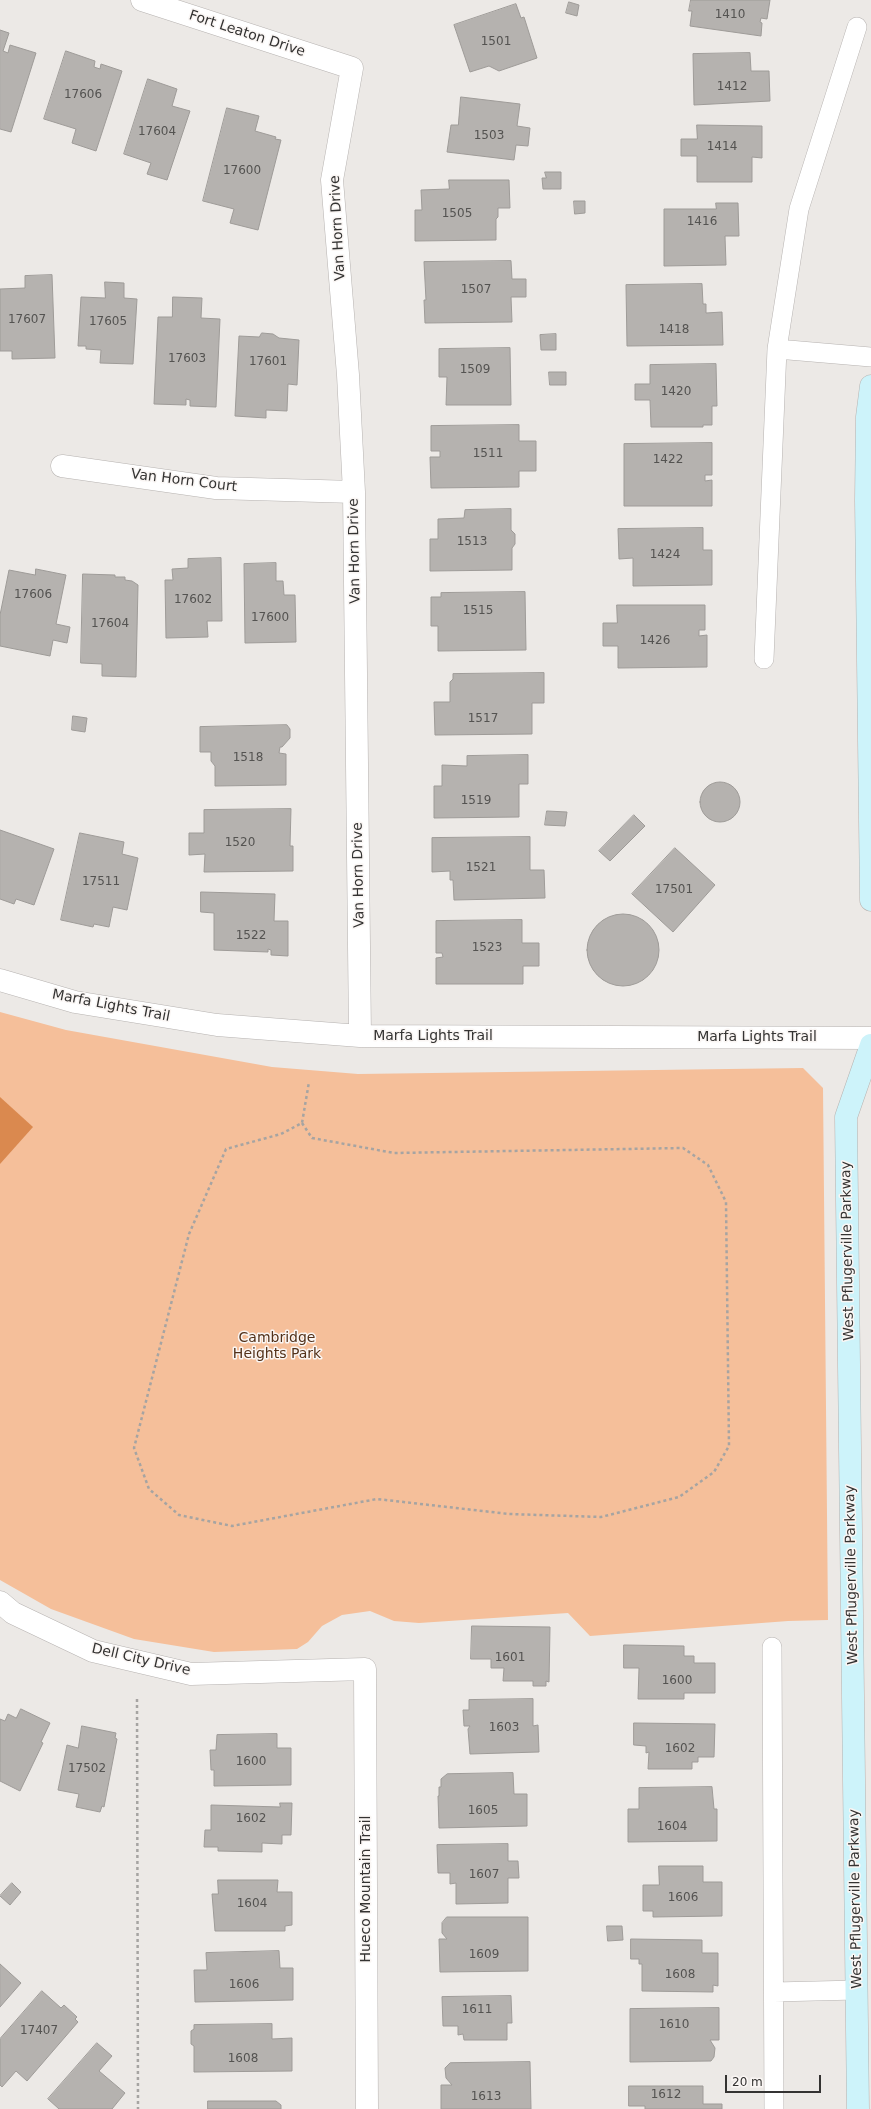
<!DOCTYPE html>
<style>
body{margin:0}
#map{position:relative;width:871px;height:2109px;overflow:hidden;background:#ece9e6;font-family:"DejaVu Sans",sans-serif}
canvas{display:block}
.scale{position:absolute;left:725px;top:2075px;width:96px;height:18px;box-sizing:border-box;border:2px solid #343332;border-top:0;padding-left:5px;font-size:12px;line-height:14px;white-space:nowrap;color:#343332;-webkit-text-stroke:3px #faf6f4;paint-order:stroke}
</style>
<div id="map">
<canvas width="871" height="2109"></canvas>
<div class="scale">20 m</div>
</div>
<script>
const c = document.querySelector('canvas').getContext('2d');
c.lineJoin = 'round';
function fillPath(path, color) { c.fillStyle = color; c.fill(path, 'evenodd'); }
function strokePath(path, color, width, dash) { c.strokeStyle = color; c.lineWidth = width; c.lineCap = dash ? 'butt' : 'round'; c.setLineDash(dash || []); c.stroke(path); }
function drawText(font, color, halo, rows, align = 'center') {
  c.font = font + ' "DejaVu Sans",sans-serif'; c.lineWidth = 3; c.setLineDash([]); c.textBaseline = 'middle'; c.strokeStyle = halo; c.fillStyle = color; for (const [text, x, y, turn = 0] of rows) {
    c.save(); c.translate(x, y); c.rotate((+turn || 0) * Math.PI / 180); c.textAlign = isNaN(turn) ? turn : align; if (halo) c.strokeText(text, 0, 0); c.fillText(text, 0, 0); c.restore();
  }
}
fillPath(new Path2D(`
 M0,1012L66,1030L272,1067L358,1074L803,1068L823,1088L828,1620L788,1621L590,1636L568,1613L419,1623L394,1621L370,1611L342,1615L322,1626L308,1642L297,1649L214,1652L134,1639L51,1609L0,1580Z`), '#f5bf9a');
fillPath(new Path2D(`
 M0,1097L33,1127L0,1164Z`), '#da894f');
const building = new Path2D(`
 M691,0H770L767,19L761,18L760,22L762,23L761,36L690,26L692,11H689Z
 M569,2L579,5L577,16L566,13Z
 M516,4L521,18L524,17L537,58L499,71L489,66L470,72L454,25Z
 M0,30L9,33L3,51L8,53L10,45L36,53L11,132L0,129Z
 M66,51L95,61L94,67L100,69L101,64L122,71L96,151L72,143L76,129L44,119Z
 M750,53L751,71H769L770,101L694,105L693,54Z
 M148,79L177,89L172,106L190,111L167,180L147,174L151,163L124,154Z
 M461,97L520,104L517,126L530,128L528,146L516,145L514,160L447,152L451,125H458Z
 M227,108L259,116L255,131L276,137L275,139L281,140L258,230L230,223L234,209L203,201Z
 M697,125L762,126V158L752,157V182H697V156H681V139H697Z
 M545,172H561V189H543L542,178H546Z
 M449,180H509L510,208H498V217L496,219V240L415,241V210H422L421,190L449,189Z
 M574,201H585V213L575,214Z
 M716,203H738L739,236H725L726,265L664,266V209H716Z
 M511,261L512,279H526V297H511L512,322L425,323L424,300H426L424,262Z
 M52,275L55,358L12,359V351H0V289L25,288V276Z
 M105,282L124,283V298L137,299L133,364L100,363L101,350L86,349V346H78L81,297L105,298Z
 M702,284L703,304H706V313L722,312L723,345L627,346L626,285Z
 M173,297L202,298L201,318L220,319L216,407L190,406V400L186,399V405L154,404L158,317H172Z
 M262,333L273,334L279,338L299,340L297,385L288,384L287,411L266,410V418L235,416L239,336L259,337Z
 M556,334V350H541L540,335Z
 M510,348L511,405H446L447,377H439V349Z
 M716,364L717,406H712V425H703V427H651L650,400H635V384H650V365Z
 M549,372H566V385H550Z
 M519,425V441H536V471H519V487L431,488L430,457H440V451H431V426Z
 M712,443V475H705V481L712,480V506H624V444Z
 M511,509V530L515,534V544L512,548V570L430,571V539H438V519L464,518L465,510Z
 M703,528V550H712V585L633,586V558L619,559L618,529Z
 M221,558L222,621H207L208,637L166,638L165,580H173L172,569L188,568V559Z
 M276,563V581H283L284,595H295L296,642L245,643L244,564Z
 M36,569L66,575L56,624L70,627L67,643L53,640L50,656L0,646V615L9,570L35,575Z
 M83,574L115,575V577H125V580L132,581L138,585L136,677L102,676V664L81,663Z
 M525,592L526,650L438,651V626H431V597H441V593Z
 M617,605H705V630H699V636L707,635V667L618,668V646H603V623H617Z
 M544,673V703H532V734L435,735L434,702H450V682L453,679V674Z
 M73,716L87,718L85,732L72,730Z
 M287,725L290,729V738L282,747H280L279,753L286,754V785L215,786V766L211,761V752H200V727Z
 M528,755V784H519V817L434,818V786H442V765L467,766V756Z
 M700 802a20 20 0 1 1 40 0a20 20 0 1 1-40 0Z
 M291,809L290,846H293V871L204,872L205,854L189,855V833H204V810Z
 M547,811L567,812L565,826L545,825Z
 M634,815L645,826L610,861L599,851Z
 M0,830L54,849L34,905L16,899L14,904L0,899Z
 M80,833L124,842L122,854L138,858L127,910L113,907L109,927L94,924L93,927L61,920Z
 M530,837V870H544L545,898L454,900L453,880H450V871L432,872V838Z
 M675,848L715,885L673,932L632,894Z
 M201,892L275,894L274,921H288V956L271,955V950L268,949V952L214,950V913L201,912Z
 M587 950a36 36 0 1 1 72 0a36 36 0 1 1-72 0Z
 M522,920V943H539V966H523V984H436V958L443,957L442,953H436V921Z
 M472,1626L550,1627L549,1682L546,1681V1686H533V1681H503L504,1668H491V1659H471Z
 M624,1645L684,1646V1656H694V1663H715V1693H684V1699H638L639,1668H624Z
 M533,1699V1726L538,1725L539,1752L470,1754L468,1729L470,1726H464L463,1710H469V1700Z
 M21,1709L50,1723L41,1742L43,1743L20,1791L0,1781V1719L5,1721L8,1714L16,1718Z
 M634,1723L715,1724L714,1757H698V1762H692V1769H648L649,1752L646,1753V1746L634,1745Z
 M82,1726L116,1733L115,1738L117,1739L104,1807L102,1806L100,1812L76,1807L79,1794L58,1790L67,1745L78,1748Z
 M277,1734V1748H291V1785L214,1786V1770H211L210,1750H216L217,1735Z
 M513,1773L514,1794H527V1826L439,1828L438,1796H439V1787H441V1779L447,1774Z
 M712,1787L714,1809H717V1841L628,1842V1809H639V1788Z
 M280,1803H292L291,1835H282V1844L262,1843V1852L218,1851V1847H204L205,1830H211V1805L280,1807Z
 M508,1844V1861H518L519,1878H508V1903L456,1904V1883L450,1884V1873H438L437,1845Z
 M659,1866H703V1882H722V1916L653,1917V1911H643V1885H659Z
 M218,1880H278L277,1892H292V1925L285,1926V1931H215L212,1894H218Z
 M12,1883L21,1892L10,1905L0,1896Z
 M447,1917H528V1971L440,1972L439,1939H447L442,1933V1923Z
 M607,1926H622L623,1940L608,1941Z
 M631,1939L702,1940V1953H718V1986L713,1985V1992L642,1991V1964H639V1959H631Z
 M279,1951L280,1968H293V2000L195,2002L194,1970H207L206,1953Z
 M0,1964L21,1983L0,2007Z
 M42,1991L61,2008L64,2005L77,2017L75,2019L78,2022L27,2081L16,2071L2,2087L0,2085V2039Z
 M511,1996L512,2023H507V2040H464L463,2034L458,2035V2026H443L442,1997Z
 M719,2008V2040H710L715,2048L714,2057L711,2061L630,2062V2009Z
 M272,2024V2039L292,2038V2071L194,2072V2046L191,2044V2031L194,2029V2025Z
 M97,2043L112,2056L99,2071L125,2093L112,2109H59L48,2099Z
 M530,2062L531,2109H441V2085H452L446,2078L445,2068L450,2063Z
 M629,2086H703V2104H722V2109H645V2106H629Z
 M208,2101H276L281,2105V2109H208Z`);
fillPath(building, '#b5b2af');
strokePath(building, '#9e9b98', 1);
const lane = new Path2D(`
 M777,349L871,357
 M764,659L777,349L799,209L857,27
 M772,1647L774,2109
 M774,1992L857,1990`);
const street = new Path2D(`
 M142,0L352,68L332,180L348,375L354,492L360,1036
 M62,466L216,488L354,492
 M0,980L75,1002L217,1025L360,1036L871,1038
 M0,1602L13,1613L93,1651L191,1674L365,1669L367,2109`);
const secondary = new Path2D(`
 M871,386L867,417L866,500L871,900
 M858,2109L846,1117L871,1045`);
strokePath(lane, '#b6b2b0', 20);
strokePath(street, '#b6b2b0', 23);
strokePath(secondary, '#b6b2b0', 23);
strokePath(new Path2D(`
 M302,1123L312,1138L394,1153L683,1148L708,1165L726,1202L729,1446L714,1472L679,1497L601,1517L509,1514L377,1499L232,1526L179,1515L149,1489L134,1448L189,1234L226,1149L281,1134L302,1123L309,1082
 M137,1699L138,2109`), '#a6a4a2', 2.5, [3, 3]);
strokePath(lane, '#fff', 19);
strokePath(street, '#fff', 22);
strokePath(secondary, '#cdf3fa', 22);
drawText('12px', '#545351', null, [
 ["1410",730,15],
 ["1501",496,42],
 ["1412",732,87],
 ["17606",83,95],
 ["17604",157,132],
 ["1503",489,136],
 ["1414",722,147],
 ["17600",242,171],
 ["1505",457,214],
 ["1416",702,222],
 ["1507",476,290],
 ["17607",27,320],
 ["17605",108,322],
 ["1418",674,330],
 ["17603",187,359],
 ["17601",268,362],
 ["1509",475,370],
 ["1420",676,392],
 ["1511",488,454],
 ["1422",668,460],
 ["1513",472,542],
 ["1424",665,555],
 ["17606",33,595],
 ["17602",193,600],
 ["1515",478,611],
 ["17600",270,618],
 ["17604",110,624],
 ["1426",655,641],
 ["1517",483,719],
 ["1518",248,758],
 ["1519",476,801],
 ["1520",240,843],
 ["1521",481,868],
 ["17511",101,882],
 ["17501",674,890],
 ["1522",251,936],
 ["1523",487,948],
 ["1601",510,1658],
 ["1600",677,1681],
 ["1603",504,1728],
 ["1602",680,1749],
 ["1600",251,1762],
 ["17502",87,1769],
 ["1605",483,1811],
 ["1602",251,1819],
 ["1604",672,1827],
 ["1607",484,1875],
 ["1606",683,1898],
 ["1604",252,1904],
 ["1609",484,1955],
 ["1608",680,1975],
 ["1606",244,1985],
 ["1611",477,2010],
 ["1610",674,2025],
 ["17407",39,2031],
 ["1608",243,2059],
 ["1612",666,2095],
 ["1613",486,2097]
]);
drawText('14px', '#343332', '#faf6f4', [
 ["Fort Leaton Drive",247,34,18],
 ["Van Horn Drive",338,228,-93],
 ["Van Horn Court",184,481,7],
 ["Van Horn Drive",355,551,-91],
 ["Van Horn Drive",359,875,-91],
 ["Marfa Lights Trail",111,1006,11],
 ["Marfa Lights Trail",433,1036],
 ["Marfa Lights Trail",757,1037],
 ["West Pflugerville Parkway",848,1251,-91],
 ["West Pflugerville Parkway",852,1575,-91],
 ["Dell City Drive",141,1660,13],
 ["Hueco Mountain Trail",366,1889,-90],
 ["West Pflugerville Parkway",856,1899,-91]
]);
drawText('14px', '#533119', '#faf6f4', [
 ["Cambridge",277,1338],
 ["Heights Park",277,1354]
]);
</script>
